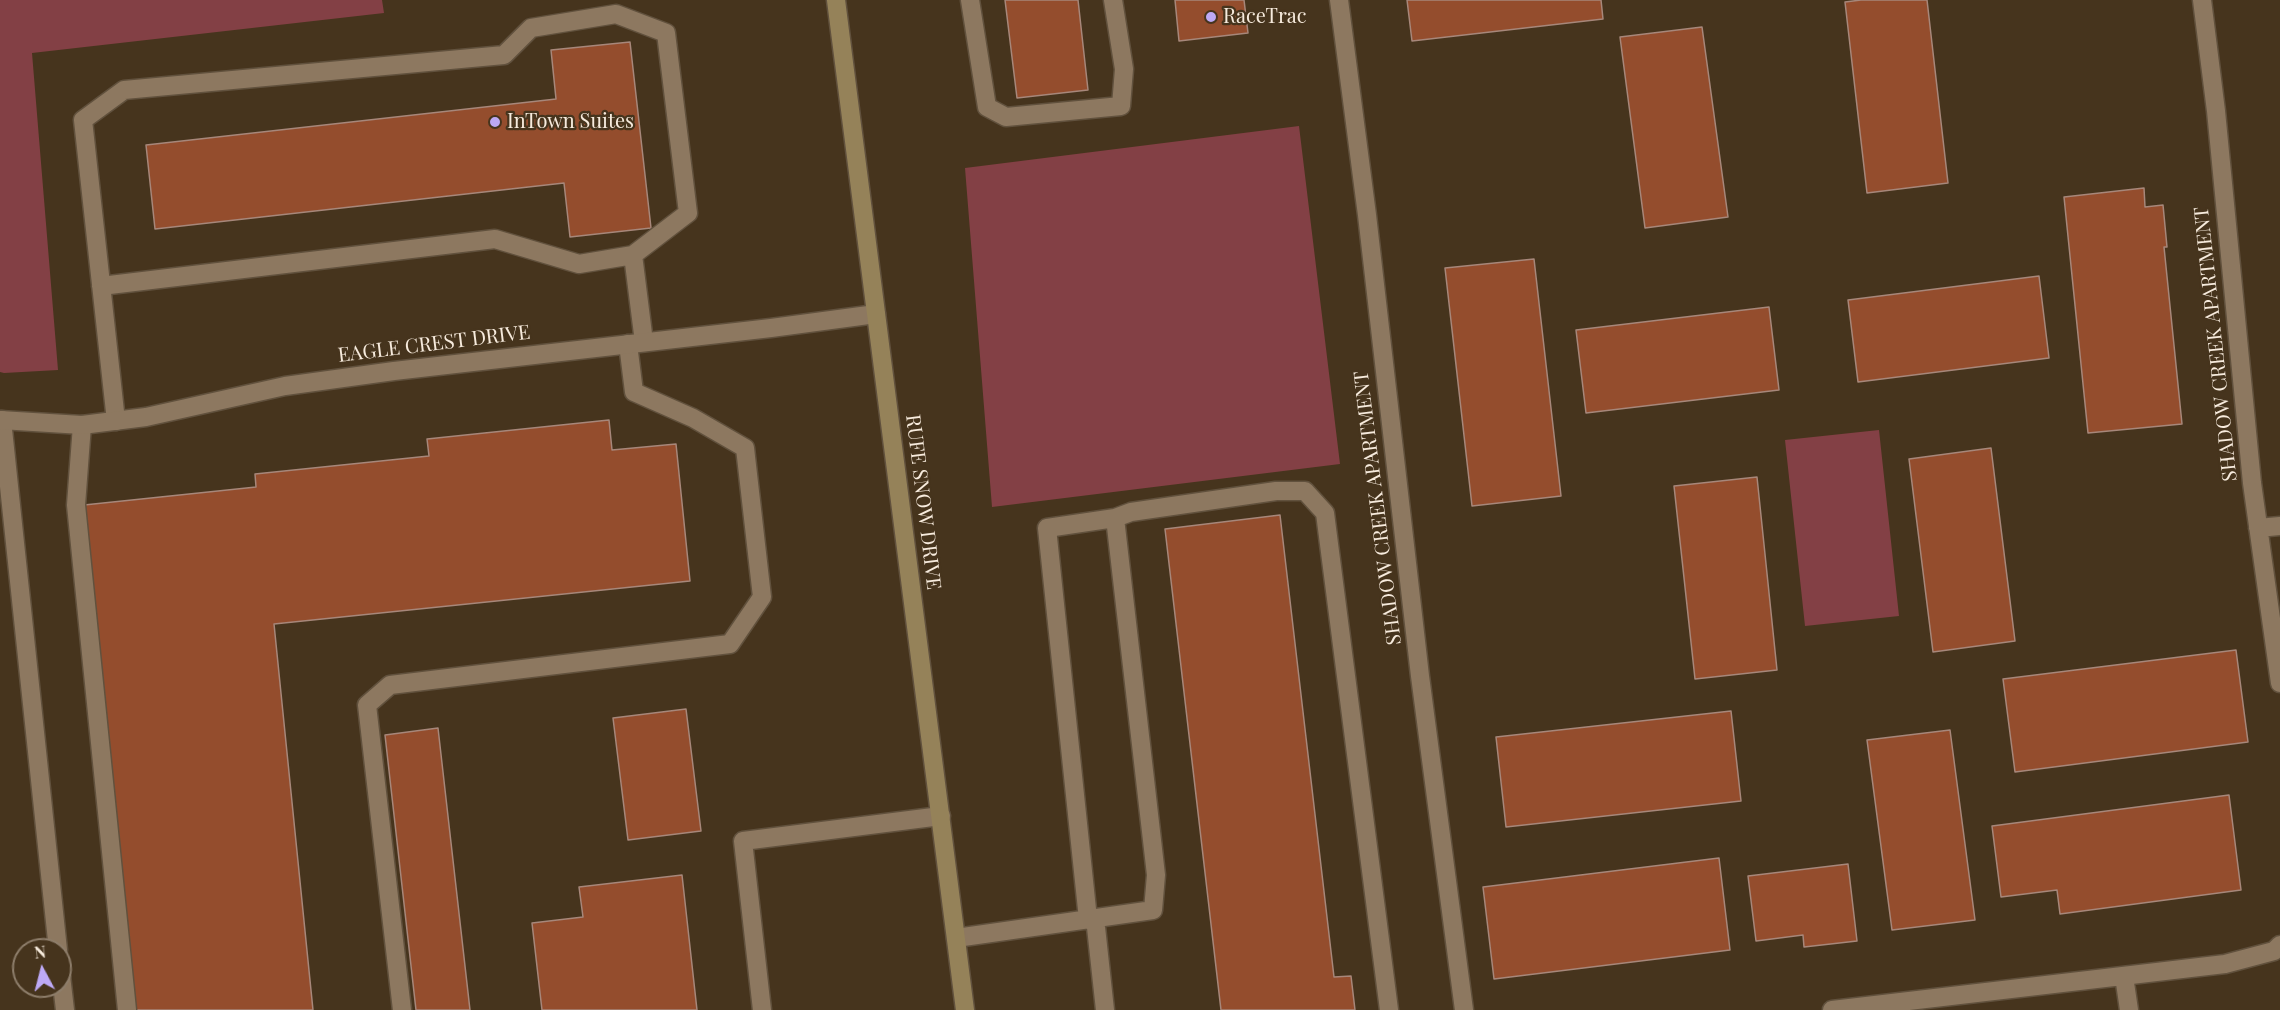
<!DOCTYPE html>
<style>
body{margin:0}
#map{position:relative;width:2280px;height:1010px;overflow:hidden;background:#46341d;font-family:"Playfair Display",serif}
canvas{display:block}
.north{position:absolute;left:12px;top:938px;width:60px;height:60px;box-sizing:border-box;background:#46341d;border:2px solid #8d7d6a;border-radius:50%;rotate:353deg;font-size:16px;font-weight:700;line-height:24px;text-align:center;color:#f7ebdd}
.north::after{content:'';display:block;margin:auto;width:21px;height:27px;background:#bda9f5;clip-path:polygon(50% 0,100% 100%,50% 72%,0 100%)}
</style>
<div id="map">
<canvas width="2280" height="1010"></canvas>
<div class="north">N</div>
</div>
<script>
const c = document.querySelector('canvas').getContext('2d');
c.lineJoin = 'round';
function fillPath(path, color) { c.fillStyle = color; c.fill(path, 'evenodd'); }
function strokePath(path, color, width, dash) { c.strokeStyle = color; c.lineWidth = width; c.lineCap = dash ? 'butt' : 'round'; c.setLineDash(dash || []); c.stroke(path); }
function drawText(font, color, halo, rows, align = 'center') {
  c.font = font + ' "Playfair Display",serif'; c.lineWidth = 4.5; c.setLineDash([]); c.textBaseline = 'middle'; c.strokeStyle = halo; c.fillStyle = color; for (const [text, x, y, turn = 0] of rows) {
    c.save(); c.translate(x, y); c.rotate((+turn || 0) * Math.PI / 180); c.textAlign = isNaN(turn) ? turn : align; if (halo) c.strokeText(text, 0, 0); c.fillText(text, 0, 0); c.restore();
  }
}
fillPath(new Path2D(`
 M0,0H382L384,13L32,53L58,370L4,373L0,372Z
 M1299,126L1340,464L992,507L965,168Z
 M1879,430L1899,616L1805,626L1785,440Z`), '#834045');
const building = new Path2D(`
 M1005,0H1078L1088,90L1017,98Z
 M1175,0H1244L1248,33L1179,41Z
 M1407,0H1601L1603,19L1412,41Z
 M1861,0H1927L1948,183L1867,193L1845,2Z
 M1702,27L1728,217L1645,228L1620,37Z
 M630,42L651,228L570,237L564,183L155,229L146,145L556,99L551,50Z
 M2144,188L2145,207L2163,205L2167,247H2164L2182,424L2088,433L2064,197Z
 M1534,259L1561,496L1472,506L1445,268Z
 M2039,276L2049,358L1858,382L1848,300Z
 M1769,307L1779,390L1586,413L1576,330Z
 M609,420L612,450L676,444L690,581L274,624L313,1010H136L84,505L256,487L255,474L429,456L427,439Z
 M1991,448L2015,641L1933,652L1909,459Z
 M1757,477L1777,670L1695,679L1674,486Z
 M1280,515L1334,977L1351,976L1355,1010H1221L1165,529Z
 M2236,650L2248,742L2015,772L2003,679Z
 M686,709L701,831L628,840L613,718Z
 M1731,711L1741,801L1506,827L1496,737Z
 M438,728L470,1010H416L385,735Z
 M1950,730L1975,920L1892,930L1867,740Z
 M2229,795L2241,890L2060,914L2057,890L2001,897L1992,826Z
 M1719,858L1730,950L1494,979L1483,887Z
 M1848,864L1857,941L1804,947L1803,935L1756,941L1748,876Z
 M682,875L697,1010H542L532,923L583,917L579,887Z`);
fillPath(building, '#944d2d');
strokePath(building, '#a7877a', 1.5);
const service = new Path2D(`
 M970,0L987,107L1006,117L1121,106L1124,69L1113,0
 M1339,0L1367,215L1420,676L1464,1010
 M2202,0L2216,111L2252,483L2280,683
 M101,286L495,239L579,264L633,255
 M2,420L58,950
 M116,421L83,120L124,90L504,55L531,28L616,14L666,33L688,213L633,255L644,342
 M82,425L76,505L127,1010
 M2258,528L2280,526
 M1095,918L1105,1010
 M1088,919L1047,528L1115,518
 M956,938L1153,910L1156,875L1115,518L1131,512L1276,491H1305L1325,513L1389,1010
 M60,967L65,1010
 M2124,976L2129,1010
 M402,1010L367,705L390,685L730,644L762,597L745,448L693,418L634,392L628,344
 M762,1010L743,841L941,816
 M1832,1010L2225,964L2274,951L2280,945`);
const minor = new Path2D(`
 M0,420L82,425L146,417L285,386L394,371L771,328L876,314`);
const secondary = new Path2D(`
 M836,0L965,1010`);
strokePath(service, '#61513d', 21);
strokePath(minor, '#61513d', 21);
strokePath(secondary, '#61513d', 21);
strokePath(service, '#8d7860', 18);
strokePath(minor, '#8d7860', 18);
strokePath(secondary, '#958259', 18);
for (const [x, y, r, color] of [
 [1211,17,6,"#bda9f5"],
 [495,122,6,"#bda9f5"]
]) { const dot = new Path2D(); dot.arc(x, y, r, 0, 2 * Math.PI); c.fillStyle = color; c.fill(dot); strokePath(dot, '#46341d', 2); }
drawText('20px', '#f7ebdd', '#46341d', [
 ["RaceTrac",1223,17],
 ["InTown Suites",507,122]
], 'left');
drawText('20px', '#f7ebdd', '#46341d', [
 ["EAGLE CREST DRIVE",434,344,-7],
 ["SHADOW CREEK APARTMENT",2216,344,-96],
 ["RUFE SNOW DRIVE",923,502,83],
 ["SHADOW CREEK APARTMENT",1378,508,-97]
]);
</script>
